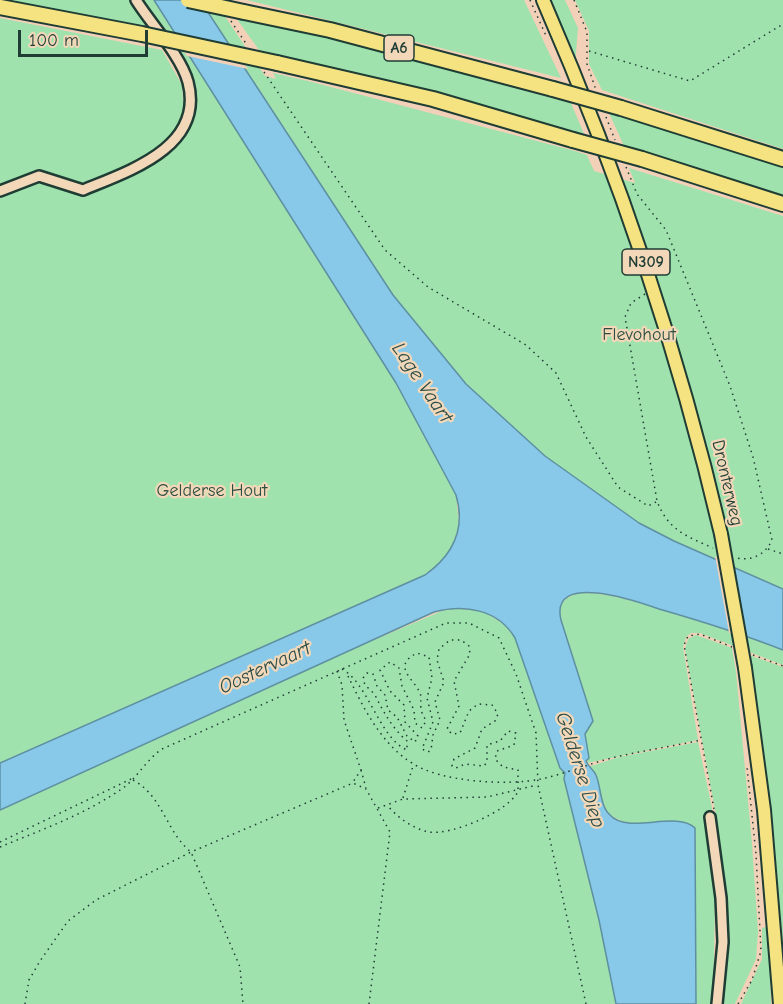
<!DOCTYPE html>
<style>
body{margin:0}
#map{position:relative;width:783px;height:1004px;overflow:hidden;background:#f2d1b8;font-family:"Comic Neue",sans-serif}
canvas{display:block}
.scale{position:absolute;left:18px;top:30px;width:130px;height:27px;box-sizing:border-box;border:3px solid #1f3d34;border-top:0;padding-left:8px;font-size:18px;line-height:21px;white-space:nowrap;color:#1f3d34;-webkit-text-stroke:4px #f2d8b9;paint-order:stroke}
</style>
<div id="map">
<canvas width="783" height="1004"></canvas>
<div class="scale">100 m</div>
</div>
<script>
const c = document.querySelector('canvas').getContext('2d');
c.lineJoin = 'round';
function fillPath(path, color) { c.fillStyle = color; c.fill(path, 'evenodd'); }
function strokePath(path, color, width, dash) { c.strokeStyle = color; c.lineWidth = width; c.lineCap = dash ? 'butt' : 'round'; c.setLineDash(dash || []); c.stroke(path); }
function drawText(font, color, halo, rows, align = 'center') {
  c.font = font + ' "Comic Neue",sans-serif'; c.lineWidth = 4.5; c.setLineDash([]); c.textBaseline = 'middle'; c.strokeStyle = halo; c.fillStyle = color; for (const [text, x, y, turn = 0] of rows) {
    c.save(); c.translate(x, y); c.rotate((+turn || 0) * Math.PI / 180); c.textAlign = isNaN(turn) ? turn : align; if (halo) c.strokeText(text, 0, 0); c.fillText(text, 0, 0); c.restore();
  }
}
fillPath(new Path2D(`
 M0,0H129L151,34L0,5Z
 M138,0H154L396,383L456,495L459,525L450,554L425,575L400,586L374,640L449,608L483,611L505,625L515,638L560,767L565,773L564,779L599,920L616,1004H0V18L162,50L182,85L183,100L191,102L192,93Z
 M200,0H214L265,76L276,79L273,73L308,81L575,151L587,155L594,171L635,183L629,168L783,216V589L674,541L639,523L545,456L466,384L393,295Z
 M247,0H524L561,78Z
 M547,0H565L578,28L575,66Z
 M575,0H783V149L602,90L589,64V31Z
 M236,18L308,32L571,103L584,134L446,96L259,50Z
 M609,113L783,166V198L624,146Z
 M581,593C610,593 633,601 661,609C703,621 743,634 783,650V665L700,633H691L686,637L683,647L698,740L587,763C592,747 577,738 593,721L559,614C560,600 568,596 581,593Z
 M696,635L732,648L736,672L752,844L758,932L756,959L735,1004H721L720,861L715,810L685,649L688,639Z
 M749,655L783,667V959Z
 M698,742L712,808V812L704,814L715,903L713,1004H696L695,828C675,827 614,829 606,809C599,794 599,780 588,767L619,757Z
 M769,926L771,1004H741L762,959V928Z`), '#9fe2ad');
const water = new Path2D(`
 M154,0H200L393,295L466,384L545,456L639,523L674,541L783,589V650C742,634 701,621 659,609C639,602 549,570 561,620L593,721L585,734L589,758L586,761C589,768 593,769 596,775C601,787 600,806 610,815C628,835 676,810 695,828L696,1004H616L599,920L564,779L565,773L560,768L515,638C498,609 464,604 434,612L0,810V763L425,575C453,555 466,529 456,495L396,383Z`);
fillPath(water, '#88c8e9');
strokePath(water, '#5e90a1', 1.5);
fillPath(new Path2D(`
 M170,32L233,45L248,69L187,56Z
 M715,556L734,565L747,639L729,633Z`), '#f2d1b8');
const minor = new Path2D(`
 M0,191L39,176L83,190C129,171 205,147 188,82C181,56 151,24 136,0
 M710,817L721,898L723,942L717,1004`);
const major = new Path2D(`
 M543,0C619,174 678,349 721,534
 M745,668L764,810L780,1004`);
const highway = new Path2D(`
 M0,7L142,34
 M244,12L330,30L553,89
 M277,63L433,99L573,140
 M621,108L783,159
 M642,159L783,204`);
strokePath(minor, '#1f3d34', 14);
strokePath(major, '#1f3d34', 16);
strokePath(highway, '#1f3d34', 18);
strokePath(new Path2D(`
 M530,0L547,38
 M574,0L587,32V64L596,90
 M231,21L247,45
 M589,51L690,81L783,24
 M264,72L385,250L428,287L526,345L556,373L586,437L618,487L648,506L656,502
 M606,117L615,140
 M626,167L637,194L666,230L730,386L753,457L772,540C765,555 752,561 737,558
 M645,294L631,303L625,317L657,501C668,530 686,536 713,548
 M768,549L783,554
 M753,655L783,666
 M342,669C369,684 379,738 407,750V741C393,729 384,713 376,697C372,689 364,688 363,678L367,673L373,674L377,686L385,695L388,710L397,717L407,736L415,742L418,736L405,722L404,705L390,691L380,670L390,662L399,668L402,686L414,710L415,723L422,728L426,721C424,716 421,713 421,708C420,702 422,698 420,693C414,679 391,666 417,653L429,657L432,678L427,698L433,722L422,749L428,752L431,750L433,735L440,720L435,702L444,682L437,660L439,649L450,640H461L469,646L470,654L454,681L459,706L447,729L452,734L460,733L469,711L478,704L492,705L498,714L495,721L482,729L475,748L454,759L452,766L456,768L465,764L484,766L487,762V745L500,741L508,731L516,733L514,745L497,751L495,759L503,767L518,770V791C510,811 450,836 429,832C413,829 397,817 387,805
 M337,671L342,685L344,720L361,770L353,782
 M348,676C363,707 381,744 412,763C440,782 508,786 541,779C568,773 593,762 620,756C647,750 674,746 701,740
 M361,770L366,788
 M133,780C163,796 166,832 191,852L240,967L243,1004
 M403,798L413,766
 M378,808L403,799L487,797L537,785
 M714,809L684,645L688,636L700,634L732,647
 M0,842L131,779
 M0,847C41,830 86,814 123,788C137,778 146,760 162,749L446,623H469L499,638L516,674L536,733L538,785L586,1004
 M25,1004L29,980L40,961L68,921L96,900L191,852L353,783L366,789L390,832L369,1004
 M738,1004L752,980L761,951L756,854L747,767`), '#1f3d34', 1.5, [1.5, 4.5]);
strokePath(minor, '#f2d8b9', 9);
strokePath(major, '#f5e382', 12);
strokePath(highway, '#f5e382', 14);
const majorBridge = new Path2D(`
 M721,534L745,668`);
const highwayBridge = new Path2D(`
 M188,0L244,12
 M142,34L277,63
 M553,89L621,108
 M573,140L642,159`);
strokePath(majorBridge, '#1f3d34', 16, []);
strokePath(highwayBridge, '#1f3d34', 18, []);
strokePath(majorBridge, '#f5e382', 12);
strokePath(highwayBridge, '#f5e382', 14);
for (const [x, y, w] of [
 [399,48,30],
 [646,262,48]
]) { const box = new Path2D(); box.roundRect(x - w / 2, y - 13, w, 26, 4.5); c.fillStyle = '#f2d8b9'; c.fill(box); strokePath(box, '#1f3d34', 1.5); }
drawText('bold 16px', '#1f3d34', null, [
 ["A6",399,48],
 ["N309",646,262]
]);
drawText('18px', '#2c4e40', '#f2d8b9', [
 ["Flevohout",639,335],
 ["Gelderse Hout",212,491]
]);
drawText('18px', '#1f3d34', '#f2d8b9', [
 ["Dronterweg",727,483,77]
]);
drawText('italic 20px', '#2a4b46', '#f2d8b9', [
 ["Lage Vaart",422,383,56],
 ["Oostervaart",265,668,-25],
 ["Gelderse Diep",580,770,72]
]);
</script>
